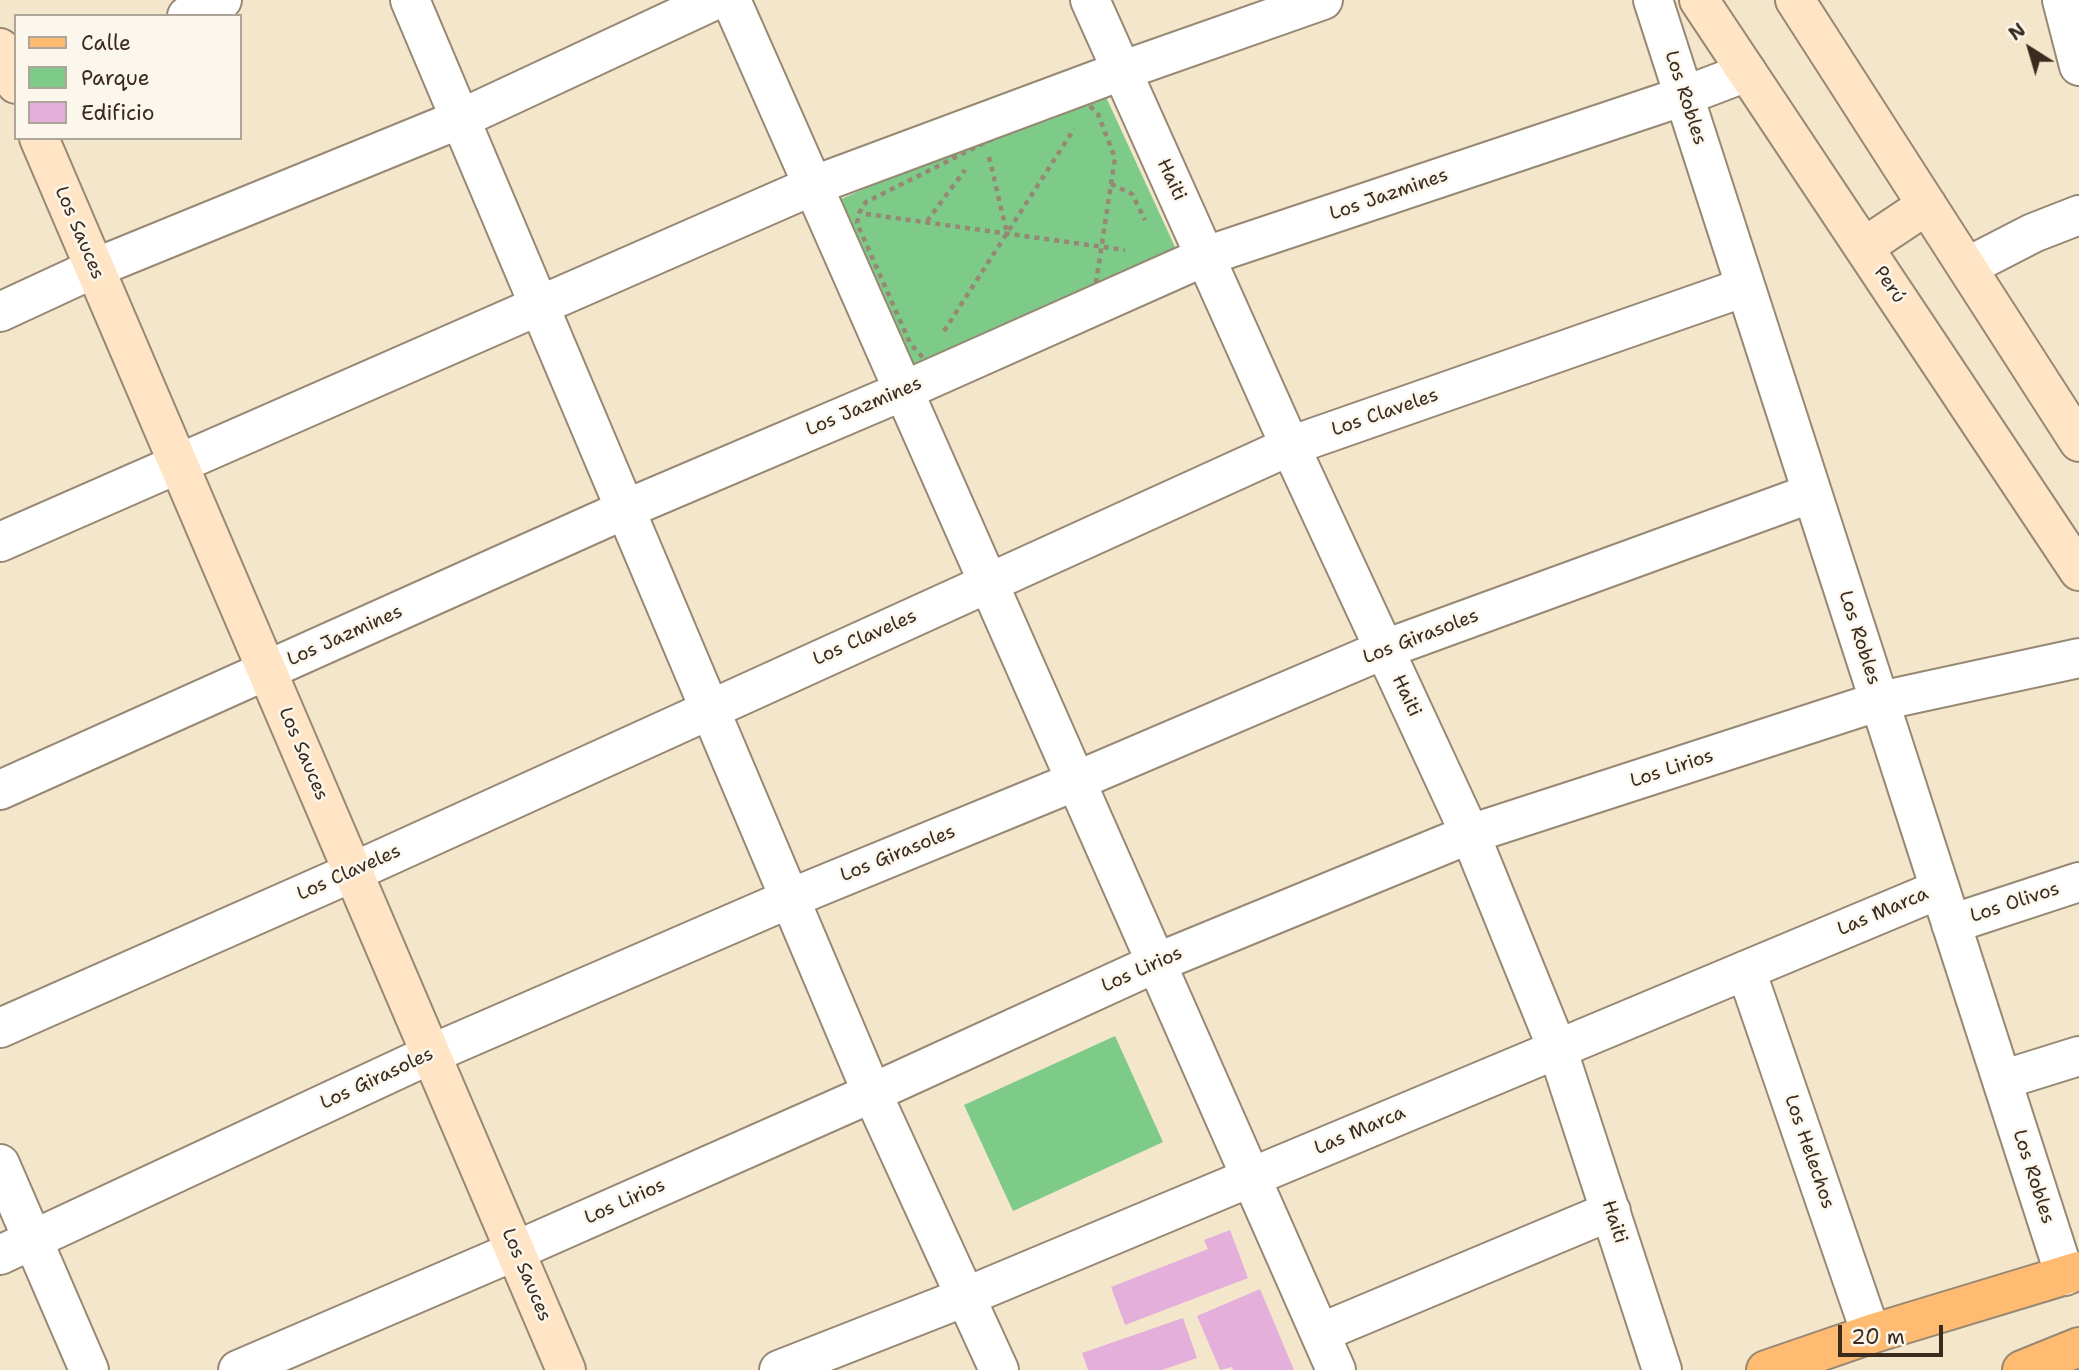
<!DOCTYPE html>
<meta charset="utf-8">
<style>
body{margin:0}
#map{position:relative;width:2079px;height:1370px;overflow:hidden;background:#f3e6cb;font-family:"Shantell Sans",sans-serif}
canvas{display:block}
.legend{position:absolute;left:14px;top:14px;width:228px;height:126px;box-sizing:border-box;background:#fbf7ec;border:2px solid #aea59a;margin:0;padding:9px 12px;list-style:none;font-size:21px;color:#3b2a1e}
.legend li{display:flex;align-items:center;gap:14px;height:35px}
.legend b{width:35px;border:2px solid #aea59a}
.north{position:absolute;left:1995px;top:14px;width:70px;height:70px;-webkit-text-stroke:5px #fbf7ec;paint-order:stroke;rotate:323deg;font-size:19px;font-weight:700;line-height:28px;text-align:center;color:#3b2a1e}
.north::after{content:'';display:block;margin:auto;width:24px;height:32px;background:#3b2a1e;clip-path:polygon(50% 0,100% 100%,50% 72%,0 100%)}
.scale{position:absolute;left:1838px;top:1325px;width:105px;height:32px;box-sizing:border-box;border:4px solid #3b2a1e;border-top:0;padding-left:9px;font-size:21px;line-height:24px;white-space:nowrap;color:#3b2a1e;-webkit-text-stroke:5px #fbf7ec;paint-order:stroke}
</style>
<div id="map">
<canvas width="2079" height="1370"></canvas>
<ul class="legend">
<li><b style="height:9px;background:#febb71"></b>Calle</li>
<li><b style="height:19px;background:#7dca89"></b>Parque</li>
<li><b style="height:19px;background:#e4afdb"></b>Edificio</li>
</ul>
<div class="north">N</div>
<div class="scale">20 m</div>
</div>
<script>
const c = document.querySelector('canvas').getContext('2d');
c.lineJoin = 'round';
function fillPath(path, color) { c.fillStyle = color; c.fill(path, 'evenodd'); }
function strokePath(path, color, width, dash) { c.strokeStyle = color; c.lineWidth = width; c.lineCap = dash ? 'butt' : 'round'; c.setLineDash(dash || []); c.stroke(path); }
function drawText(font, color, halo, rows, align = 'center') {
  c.font = font + ' "Shantell Sans",sans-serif'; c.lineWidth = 5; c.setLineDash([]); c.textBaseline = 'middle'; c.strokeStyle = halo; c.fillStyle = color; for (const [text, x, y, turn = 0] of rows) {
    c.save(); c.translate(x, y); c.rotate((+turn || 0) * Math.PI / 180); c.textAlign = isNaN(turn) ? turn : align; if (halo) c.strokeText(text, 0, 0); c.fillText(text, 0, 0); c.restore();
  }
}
fillPath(new Path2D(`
 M1100,84L1181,260L914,378L839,200Z
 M1115,1036L1163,1142L1013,1211L964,1105Z`), '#7dca89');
fillPath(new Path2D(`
 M1230,1230L1248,1278L1125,1325L1111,1287L1208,1249L1204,1240Z
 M1260,1289L1294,1370H1233L1232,1367L1220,1370L1197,1316Z
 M1183,1318L1197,1358L1162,1370H1088L1082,1353Z`), '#e4afdb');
const street = new Path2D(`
 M410,0L872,1093L999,1370
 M731,0L1336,1370
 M1090,0L1290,446L1470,834L1557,1048L1662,1370
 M1653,0L2065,1276
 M2062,0L2079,66
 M187,16L222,0
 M1967,267L2033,233L2079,215
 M0,312L95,268L460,119L715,0
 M0,542L812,186L1121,71L1323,0
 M0,790L626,509L903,391L1206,256L1684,96L1747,72
 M1951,924L2079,882
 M1746,970L1871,1334
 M0,1028L353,872L1290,446L1745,287
 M2002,1080L2079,1056
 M0,1164L89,1370
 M0,1255L431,1054L791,898L1076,781L1385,649L1812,493
 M1320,1333L1611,1211
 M238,1370L515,1251L872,1093L1156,963L1470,834L1880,701L2079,658
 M779,1370L965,1297L1940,889`);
const secondary = new Path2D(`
 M1699,0L2079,571
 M1795,0L2079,442
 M0,48L16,84
 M39,138L566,1370
 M1864,247L1927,205`);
const primary = new Path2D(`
 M1766,1370L1871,1334L2079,1271
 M2022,1370L2079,1347`);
strokePath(street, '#978874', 42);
strokePath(secondary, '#978874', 42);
strokePath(primary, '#978874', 42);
strokePath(new Path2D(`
 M1081,102L1089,105L1098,114L1115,158L1095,289L937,360H925L910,343L857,223L859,213L866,202L1054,108Z
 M989,157L1007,233
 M1111,184L1132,194L1145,220
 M866,214L1125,250
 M927,221L965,170
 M944,331L1074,129`), '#978874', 4.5, [5, 5]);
strokePath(street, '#fff', 38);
strokePath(secondary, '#ffe4c6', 38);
strokePath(primary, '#febb71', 38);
drawText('19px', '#3b2a1e', '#fbf7ec', [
 ["Los Robles",1685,98,72],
 ["Haiti",1171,180,65],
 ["Los Jazmines",1389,195,-19],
 ["Los Sauces",79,233,67],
 ["Perú",1889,285,56],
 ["Los Jazmines",864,407,-23],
 ["Los Claveles",1385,413,-19],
 ["Los Jazmines",345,636,-24],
 ["Los Girasoles",1421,637,-21],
 ["Los Claveles",865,638,-24],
 ["Los Robles",1859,638,72],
 ["Haiti",1406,696,65],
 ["Los Sauces",303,754,67],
 ["Los Lirios",1672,769,-18],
 ["Los Girasoles",898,854,-22],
 ["Los Claveles",349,873,-24],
 ["Los Olivos",2015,903,-18],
 ["Las Marca",1883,912,-23],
 ["Los Lirios",1142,970,-24],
 ["Los Girasoles",377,1079,-25],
 ["Las Marca",1360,1131,-23],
 ["Los Helechos",1809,1152,71],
 ["Los Robles",2033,1177,72],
 ["Los Lirios",625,1202,-24],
 ["Haiti",1614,1222,72],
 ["Los Sauces",526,1275,67]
]);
</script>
